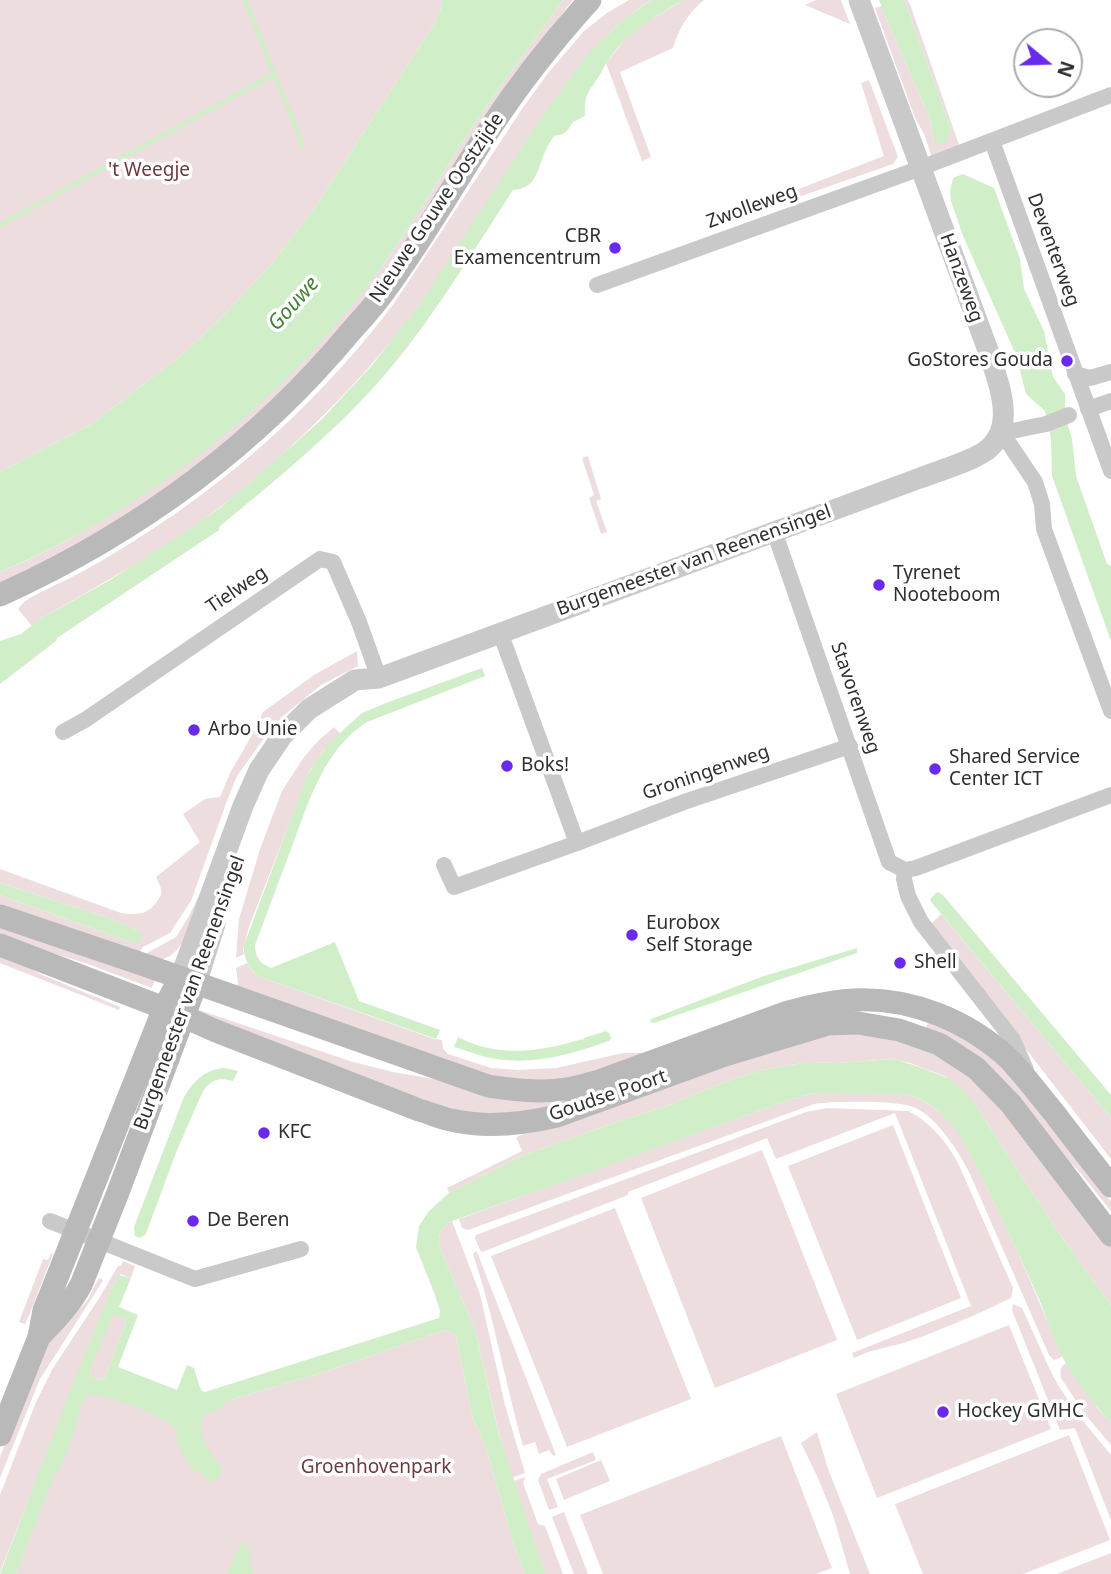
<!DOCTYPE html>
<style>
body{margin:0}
#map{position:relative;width:1111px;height:1574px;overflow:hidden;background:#fff;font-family:"Noto Sans",sans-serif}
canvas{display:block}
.north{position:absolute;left:1013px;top:28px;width:70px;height:70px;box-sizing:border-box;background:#fff;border:2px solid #acacac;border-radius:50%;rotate:109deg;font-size:19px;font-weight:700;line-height:28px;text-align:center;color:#2f2f2f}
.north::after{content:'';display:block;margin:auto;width:24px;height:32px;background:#692aee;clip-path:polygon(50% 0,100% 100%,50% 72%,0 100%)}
</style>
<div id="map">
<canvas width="1111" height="1574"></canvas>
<div class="north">N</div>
</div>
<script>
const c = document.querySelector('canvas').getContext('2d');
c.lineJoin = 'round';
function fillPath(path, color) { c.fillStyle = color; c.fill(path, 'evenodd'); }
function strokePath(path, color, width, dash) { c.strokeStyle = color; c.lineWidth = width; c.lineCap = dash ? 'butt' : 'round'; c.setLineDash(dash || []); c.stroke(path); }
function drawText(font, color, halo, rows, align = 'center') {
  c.font = font + ' "Noto Sans",sans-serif'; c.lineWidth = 7; c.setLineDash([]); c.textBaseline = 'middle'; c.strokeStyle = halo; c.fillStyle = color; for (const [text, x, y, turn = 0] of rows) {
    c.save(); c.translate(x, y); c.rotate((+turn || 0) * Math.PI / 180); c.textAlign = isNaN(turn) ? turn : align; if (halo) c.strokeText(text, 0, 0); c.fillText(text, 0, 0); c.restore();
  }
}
fillPath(new Path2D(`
 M0,0H442L440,12L431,29L316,206L270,266L221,318L183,354L93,423L0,472Z
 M563,0H573L562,14L395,264L281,399L145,508L0,586V572C105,528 198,462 279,383C313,349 346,314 375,276C406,233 434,188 462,143C494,94 529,47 563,0Z
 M629,0H651C610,26 587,55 559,94C509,162 469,237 419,305C373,368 319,423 260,474C246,485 233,498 219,508C163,551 101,584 40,619L32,626L18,609L24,602C40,591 59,584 76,575C103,561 129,544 154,528C247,467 328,391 395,302L524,106L548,73L584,31L607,13Z
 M684,0H704C688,13 679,28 673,48L620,72L651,157L642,161L606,63L628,36L640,26Z
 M816,0H841L850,24L805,5Z
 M904,0H908L911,7L959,145L958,148L935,156L931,155L924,134L915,118L875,8L882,6L887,20L930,119L934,140L951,129Z
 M869,80L898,157L893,164L744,216L742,211L884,156L861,83Z
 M588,456L601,499L596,501L607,532L601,534L589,498L594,495L582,458Z
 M357,651L358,666L321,685L282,717L267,734L237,776L228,798L191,901L170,933L143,947L138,954L0,906V895L128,941L141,935L137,930L103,916L0,883V869L121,913C137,915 149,915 158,900C161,895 162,894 161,889C160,885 158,881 156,877L200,842L183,814L205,799L220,797L230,773L248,742L263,712L314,675Z
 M334,727L340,733L323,751L310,770L249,927L243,950L244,954L236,958L239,919L260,849L282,791L304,757L318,741Z
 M200,893L182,943L176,951L170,956L161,960L145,957L147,953L176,937L189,916Z
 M941,914L1111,1118V1159L930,925Z
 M0,923L156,977L152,988L85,963L0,937Z
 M0,952L40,974L120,1007L119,1010L0,963Z
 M247,963L253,972L258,976L434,1039L442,1040L443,1049L448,1054L491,1068L518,1070L556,1068L623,1053H648L573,1078L523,1081L488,1075L236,990L238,983L236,968Z
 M196,1009L353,1062L393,1072L451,1082L574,1096L575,1102L528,1114L458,1112L202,1018Z
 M930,1019L967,1037L1023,1087L1111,1201V1211L1078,1170L925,1029Z
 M839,1034L865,1035L902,1041L931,1051L971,1075L1006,1109L1111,1246V1305L1054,1226L976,1106L944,1076L910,1063L892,1059L838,1063L808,1062L762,1070L725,1082L667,1106L625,1119L522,1156L449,1193L447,1188L522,1151L516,1137L778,1044Z
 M834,1092L906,1094C924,1099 938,1109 951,1123C969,1144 978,1169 990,1194C1016,1247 1040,1302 1062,1357L1054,1360L1049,1355L970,1174C960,1153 937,1118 916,1108C900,1100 833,1101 814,1104L468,1230L462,1228L459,1219L788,1100L815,1093Z
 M827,1108L908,1111C929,1121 947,1142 958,1163L1013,1288L1011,1298L975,1315L924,1336L903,1343L868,1352L854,1358L852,1353L971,1306L895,1113L776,1159L767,1138L628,1192V1195L482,1252L480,1250L475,1238L476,1235L806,1112Z
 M893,1125L961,1298L857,1340L788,1166Z
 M762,1150L837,1340L715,1388L641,1198Z
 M615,1208L691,1399L567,1447L491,1256Z
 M452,1221L480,1294L505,1405L525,1473L512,1478L499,1434L475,1330L439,1246C438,1235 442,1226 452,1221Z
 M476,1251L477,1252L556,1455L553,1456L549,1450L539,1454L535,1442L523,1446C505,1382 494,1317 473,1254Z
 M51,1253L53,1254L28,1318L25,1324L19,1322L43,1259L48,1260Z
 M123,1261L135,1266L131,1278L120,1274L113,1285L0,1572V1495L36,1402L53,1368L98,1300L118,1266H121Z
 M99,1278L103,1280L99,1287L40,1379L0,1478V1457L39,1355L77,1305L80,1308L87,1301Z
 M1013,1304L1022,1308L1050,1370L1058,1385L1078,1415L1111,1455V1520L1075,1428L1060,1430L1012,1310Z
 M115,1314L124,1318L126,1322L105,1378L101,1380L91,1377L89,1373L111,1316Z
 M1009,1325L1051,1429L877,1498L836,1394Z
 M445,1330L452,1332L456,1337L473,1419L486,1447L513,1542L525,1574H16L85,1387L227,1401L324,1372Z
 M1066,1363L1098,1409L1111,1422V1445L1084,1413L1061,1378C1060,1371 1060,1367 1066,1363Z
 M817,1432L828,1469L870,1574H850L833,1515L817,1476L801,1443Z
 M1069,1435L1110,1540L1023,1574H923L895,1504Z
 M781,1436L832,1568L816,1574H603L580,1515Z
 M593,1452L596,1460L547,1479L558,1507L549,1510L538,1480L541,1474Z
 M601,1460L610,1481L564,1500L556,1479Z
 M526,1477L523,1483L538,1524L545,1526L563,1574H545L513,1481Z
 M564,1512L588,1574H574L552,1517Z
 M1111,1553V1574H1057Z`), '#eddddf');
fillPath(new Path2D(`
 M442,0H563C529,47 494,94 462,143C434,188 406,233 375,276C280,404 147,510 0,572V472L93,423L183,354L221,318L270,266L316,206L431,29L440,12Z
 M651,0H684C654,17 627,32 607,62C604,66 602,72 599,76C588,93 584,95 585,116L573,122C566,132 567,134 554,136C551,141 547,146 545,152C537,169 537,189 513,190C473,251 435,315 388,371C338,430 278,478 219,527V530L57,638L56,641L0,684V641L21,634L40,619L110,580L188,530L220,508L293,445L322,419L373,364L419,305L543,115L590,51L624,19Z
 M879,0H904L951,129L946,141L943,144H938L934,140L930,119L887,20Z
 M963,174L994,188L1020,259L1024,289L1044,331L1053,377L1065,394V416L1072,439L1076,476L1107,564L1111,566V641L1052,476L1051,439L1045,411L1026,394L1016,355L963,236L951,201L950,191L953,178Z
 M482,668L485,676L367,722C323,750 309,802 291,849C279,881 267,913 255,945C255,957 260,964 271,968L335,942L359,1001L440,1030L436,1039L258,976C249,969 243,957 244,945L306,778L315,762L331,741L362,713L386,703Z
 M0,883L103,916L130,927L137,930L141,934V940L137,942L128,941L0,895Z
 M937,892L943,895L1111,1095V1118L932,903L930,899Z
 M857,948V953L654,1023L650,1022L651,1019L761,977Z
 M606,1031L609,1033L611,1038L609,1041C572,1054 535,1065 496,1059C482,1057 468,1051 454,1047L458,1037C497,1058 541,1052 582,1039L583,1040L584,1038Z
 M893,1059C903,1061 944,1075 952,1081C961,1088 969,1097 976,1106L1054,1226L1111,1305V1422C1095,1407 1074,1378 1063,1358C1053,1340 1047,1318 1039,1299C1023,1263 1006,1228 989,1192C970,1153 953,1107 906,1094L815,1093L788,1100L568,1180L452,1221C442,1226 438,1235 439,1246L475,1330L499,1435L545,1574H525L513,1542L486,1447L473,1419L456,1337L452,1332L445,1330L324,1372L227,1401L222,1408L203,1414C196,1436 209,1451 222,1467L219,1479L213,1482L209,1481L201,1473L192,1469L187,1462L177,1442V1430C165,1416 108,1395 89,1394C78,1405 80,1412 76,1426C72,1441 65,1456 59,1470L55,1474L16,1574H0L66,1401L113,1285L119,1275L131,1278L119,1307L138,1315L118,1367L177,1390L187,1365L194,1368L200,1388L202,1391L205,1392L439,1318L440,1311L435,1295L416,1247L419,1226L429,1211L449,1193L522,1156L625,1119L667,1106L725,1082L762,1070L808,1062L838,1063ZM113,1315L124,1318L126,1322L105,1378L101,1380L91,1377L89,1373Z
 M224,1068L238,1071L233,1081C218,1077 212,1079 203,1091L177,1150L148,1228L146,1234L140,1238L135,1236L134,1227L184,1097C194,1081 204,1070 224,1068Z
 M244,1543L248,1545L253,1574H227L237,1550Z`), '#d0eec8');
strokePath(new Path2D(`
 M245,0L274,74
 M0,225L274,74L303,146`), '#d0eec8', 4.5);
strokePath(new Path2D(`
 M992,141L1111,471
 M597,285L910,172L1111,95
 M1075,374L1090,378L1111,372
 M1088,409L1111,401
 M1069,415L1046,424L1002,433L1035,482L1042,504L1044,529L1111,711
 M774,531L889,862L905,870L916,868L1111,795
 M500,632L577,843L684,802L850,746
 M63,732L85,720L320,559L333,562L359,622L379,678
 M444,865L454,887L577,843
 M905,870L904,879L908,896L921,922L1013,1040L1026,1070
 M50,1221L195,1279L301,1249`), '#c9c9c9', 16);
strokePath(new Path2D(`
 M180,978L243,806L259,770L282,736L309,709L355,680L379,678L920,478C939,471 959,465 977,456C1020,435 1000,388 989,353L859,0
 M196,984L215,924`), '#c9c9c9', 21);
strokePath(new Path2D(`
 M0,595C137,533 256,446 352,330C365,316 378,301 389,285C425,235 456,181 489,130C519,84 553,41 590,0
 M0,916L139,963L488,1086C514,1090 540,1093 566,1089C577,1088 588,1084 599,1081L785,1013C808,1007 831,1001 854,1000C911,997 969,1021 1010,1060C1026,1077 1040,1096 1055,1114C1073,1138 1092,1162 1111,1186
 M0,945L164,1008L216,1031L419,1110C430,1113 440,1118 451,1120C485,1128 523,1124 557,1116L725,1055L828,1024L858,1023L899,1030L939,1044L976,1068L1011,1104L1111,1235
 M40,1336C55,1320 70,1305 81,1285L117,1195L196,984
 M0,1435L39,1337L44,1310L53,1288L164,1008L180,978`), '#b9b9b9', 23);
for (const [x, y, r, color] of [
 [615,248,7,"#692aee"],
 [1067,361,7,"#692aee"],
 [879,585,7,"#692aee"],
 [194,730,7,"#692aee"],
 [507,766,7,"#692aee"],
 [935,769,7,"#692aee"],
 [632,935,7,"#692aee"],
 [900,963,7,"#692aee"],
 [264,1133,7,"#692aee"],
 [193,1221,7,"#692aee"],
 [943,1412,7,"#692aee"]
]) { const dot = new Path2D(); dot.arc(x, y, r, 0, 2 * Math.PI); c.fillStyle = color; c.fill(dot); strokePath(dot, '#fff', 2.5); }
drawText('19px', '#6e3a3e', '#fff', [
 ["'t Weegje",149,171],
 ["Groenhovenpark",376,1468]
]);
drawText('19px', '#2f2f2f', '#fff', [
 ["Zwolleweg",752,207,-20],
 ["Nieuwe Gouwe Oostzijde",437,208,-56],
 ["Deventerweg",1053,250,70],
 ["Hanzeweg",961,278,70],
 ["Burgemeester van Reenensingel",694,561,-20],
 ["Tielweg",237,590,-34],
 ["Stavorenweg",855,698,71],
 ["Groningenweg",706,773,-19],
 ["Burgemeester van Reenensingel",190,993,-70],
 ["Goudse Poort",608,1096,-19]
]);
drawText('19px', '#2f2f2f', '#fff', [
 ["CBR",601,237,"right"],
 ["Examencentrum",601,259,"right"],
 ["GoStores Gouda",1053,361,"right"],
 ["Tyrenet",893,574],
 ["Nooteboom",893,596],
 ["Arbo Unie",208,730],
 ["Shared Service",949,758],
 ["Center ICT",949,780],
 ["Boks!",521,766],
 ["Eurobox",646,924],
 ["Self Storage",646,946],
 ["Shell",914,963],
 ["KFC",278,1133],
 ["De Beren",207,1221],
 ["Hockey GMHC",957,1412]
], 'left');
drawText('italic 21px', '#448233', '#fff', [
 ["Gouwe",294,304,-48]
]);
</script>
